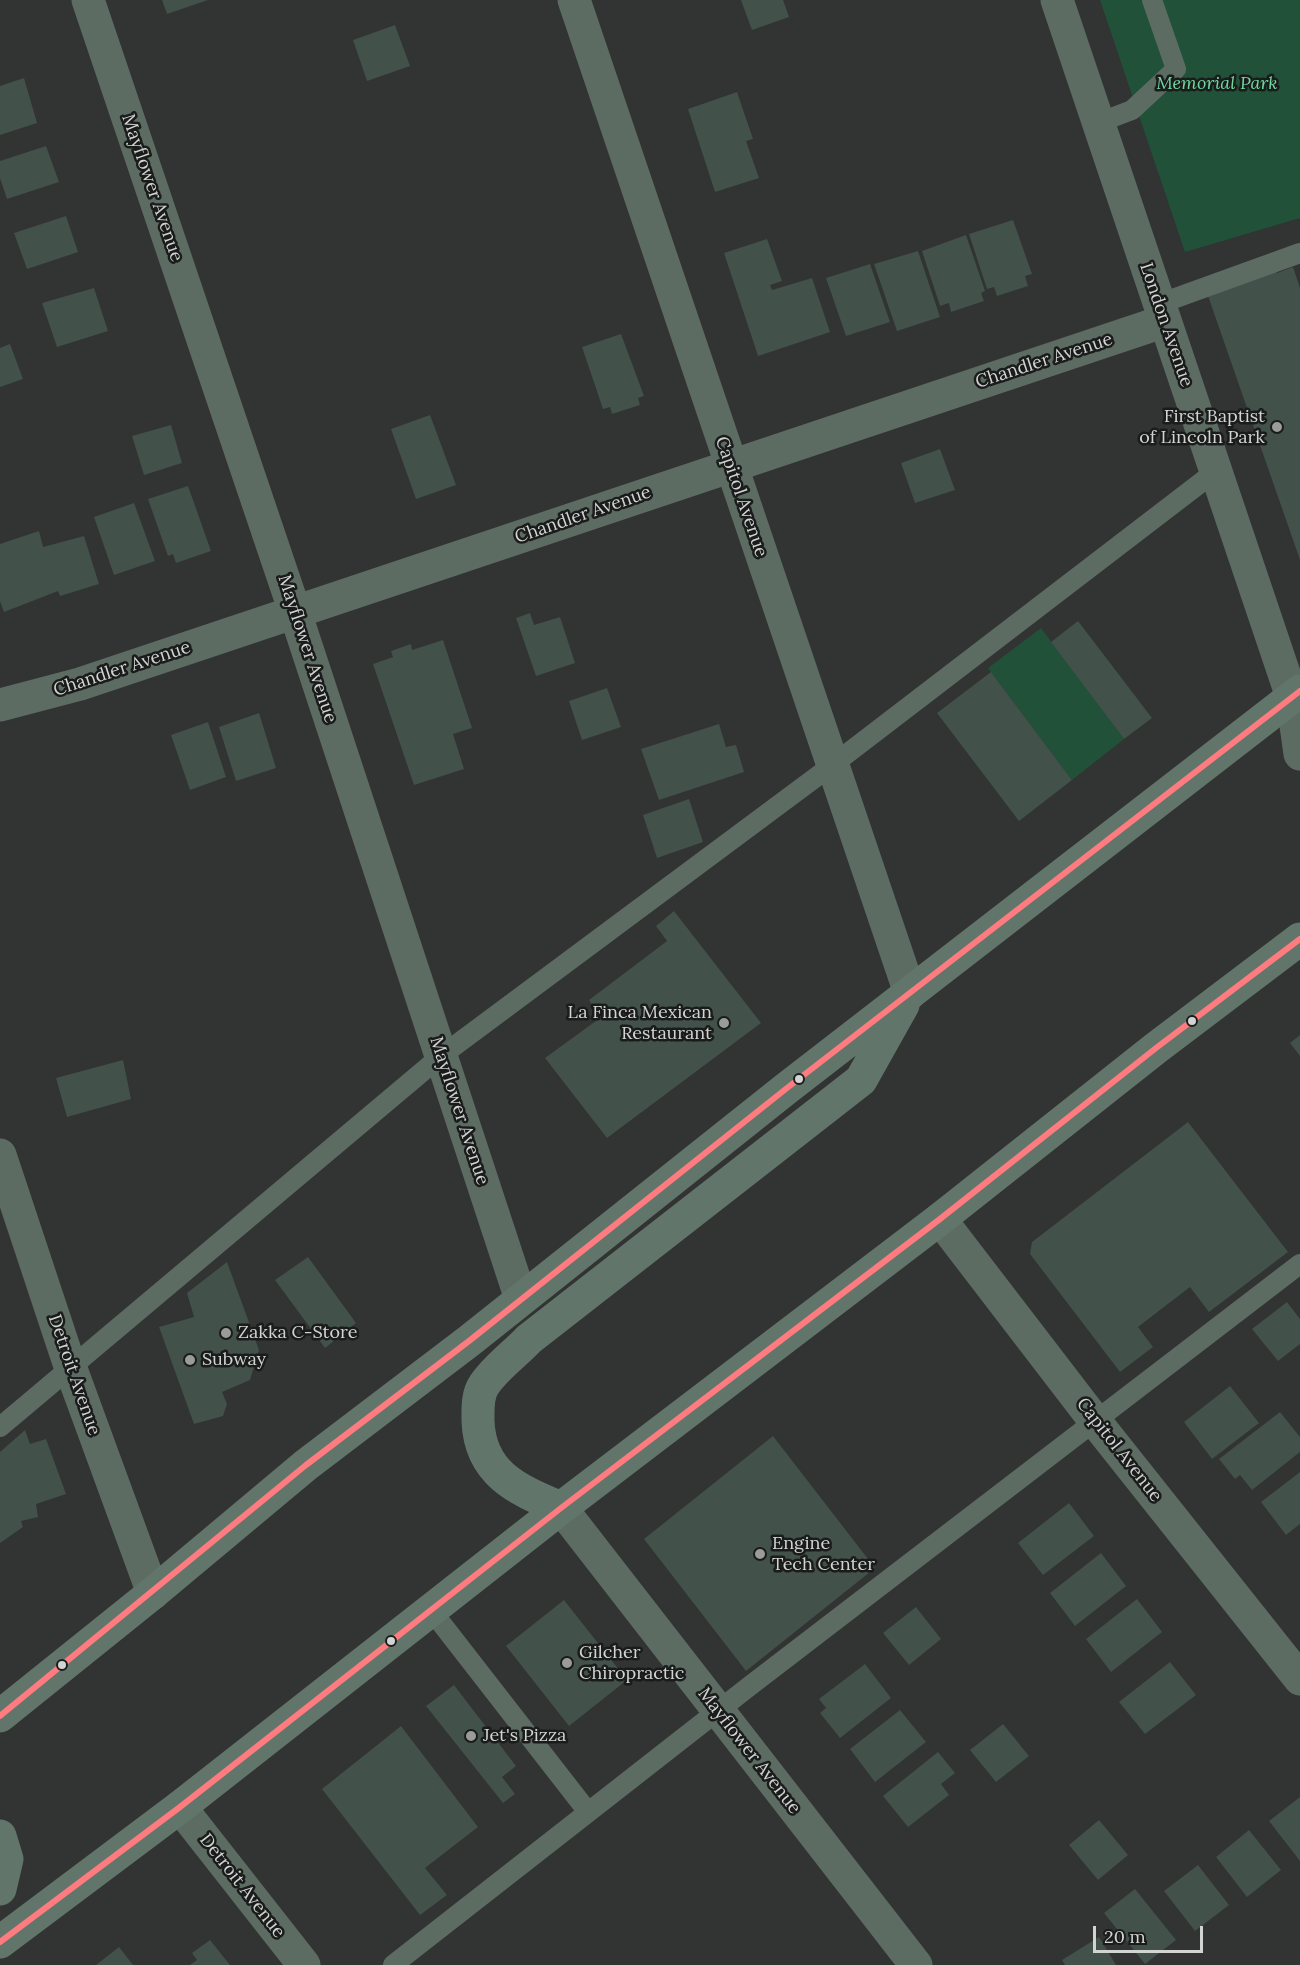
<!DOCTYPE html>
<style>
body{margin:0}
#map{position:relative;width:1300px;height:1965px;overflow:hidden;background:#323333;font-family:Lora,serif}
canvas{display:block}
.scale{position:absolute;left:1093px;top:1926px;width:110px;height:27px;box-sizing:border-box;border:3px solid #d2d4d3;border-top:0;padding-left:8px;font-size:18px;line-height:21px;white-space:nowrap;color:#d2d4d3;-webkit-text-stroke:4px #1a1c1b;paint-order:stroke}
</style>
<div id="map">
<canvas width="1300" height="1965"></canvas>
<div class="scale">20 m</div>
</div>
<script>
const c = document.querySelector('canvas').getContext('2d');
c.lineJoin = 'round';
function fillPath(path, color) { c.fillStyle = color; c.fill(path, 'evenodd'); }
function strokePath(path, color, width, dash) { c.strokeStyle = color; c.lineWidth = width; c.lineCap = dash ? 'butt' : 'round'; c.setLineDash(dash || []); c.stroke(path); }
function drawText(font, color, halo, rows, align = 'center') {
  c.font = font + ' Lora,serif'; c.lineWidth = 5; c.setLineDash([]); c.textBaseline = 'middle'; c.strokeStyle = halo; c.fillStyle = color; for (const [text, x, y, turn = 0] of rows) {
    c.save(); c.translate(x, y); c.rotate((+turn || 0) * Math.PI / 180); c.textAlign = isNaN(turn) ? turn : align; if (halo) c.strokeText(text, 0, 0); c.fillText(text, 0, 0); c.restore();
  }
}
fillPath(new Path2D(`
 M1100,0H1300V218L1185,252Z
 M1041,628L1124,739L1072,780L988,668Z`), '#225139');
fillPath(new Path2D(`
 M162,0H208L167,14Z
 M741,0H783L789,17L752,30Z
 M395,25L410,66L367,81L353,40Z
 M24,78L37,123L0,135V86Z
 M737,92L753,139L746,141L759,178L715,192L688,109Z
 M46,146L59,182L7,199L0,178V161Z
 M66,216L78,252L27,269L14,233Z
 M1013,220L1032,274L1025,276L1028,286L997,296L994,287L987,289L969,234Z
 M966,235L985,291L981,293L984,301L951,312L949,303L940,306L922,251Z
 M767,239L782,281L770,285L772,290L812,278L830,332L758,356L724,253Z
 M918,251L940,317L897,331L874,264Z
 M870,264L890,322L846,336L826,278Z
 M1293,267L1300,288V560L1207,293L1275,270L1277,273Z
 M94,288L108,331L57,347L42,303Z
 M621,334L644,396L638,398L640,405L612,414L610,407L603,409L582,347Z
 M10,344L23,379L0,387V348Z
 M430,415L456,485L416,499L391,429Z
 M171,425L182,463L144,475L132,436Z
 M940,449L955,490L915,503L901,463Z
 M188,486L211,551L176,563L173,554L168,556L148,499Z
 M134,503L155,561L114,575L94,517Z
 M39,531L43,547L84,536L99,584L60,596L58,591L4,612L0,601V544Z
 M530,613L534,625L560,617L575,663L536,676L516,618Z
 M1078,621L1152,718L1124,739L1051,642Z
 M443,640L472,728L453,734L464,769L414,785L373,664L393,657L391,651L411,644L412,650Z
 M991,672L1072,780L1019,821L937,713Z
 M607,688L621,727L582,740L569,701Z
 M259,713L276,768L236,781L219,727Z
 M208,722L226,777L190,790L171,735Z
 M719,724L726,747L736,745L744,772L659,800L641,749Z
 M689,799L703,842L657,858L643,815Z
 M674,911L761,1023L607,1138L545,1058L600,1018L589,1000L667,941L656,926Z
 M1300,1035V1056L1290,1043Z
 M123,1060L131,1099L67,1117L56,1078Z
 M1188,1122L1288,1252L1209,1312L1190,1287L1138,1327L1153,1347L1120,1372L1030,1254L1032,1242Z
 M308,1257L356,1323L325,1348L275,1280Z
 M227,1262L259,1350L250,1380L222,1392L227,1404L223,1416L194,1424L159,1327L194,1317L187,1293Z
 M1287,1302L1300,1319V1344L1278,1361L1252,1329Z
 M1230,1386L1259,1423L1212,1459L1184,1422Z
 M1280,1412L1300,1437V1452L1252,1490L1240,1475L1235,1479L1219,1459Z
 M25,1430L30,1444L46,1439L66,1494L36,1504L38,1517L21,1521L23,1527L0,1543V1452Z
 M773,1436L875,1568L746,1671L644,1539Z
 M1300,1472V1524L1286,1535L1261,1502Z
 M1069,1503L1094,1536L1043,1575L1018,1543Z
 M1101,1553L1126,1586L1075,1626L1050,1593Z
 M1137,1599L1162,1632L1111,1672L1086,1639Z
 M564,1600L627,1680L569,1726L506,1646Z
 M916,1607L941,1639L909,1665L883,1633Z
 M1170,1662L1196,1695L1145,1734L1119,1702Z
 M865,1664L891,1698L840,1738L820,1713L826,1708L819,1699Z
 M454,1685L516,1766L502,1777L515,1794L503,1803L426,1706Z
 M900,1710L926,1742L875,1782L850,1749Z
 M1003,1724L1029,1756L996,1782L970,1750Z
 M401,1726L478,1827L425,1868L447,1895L420,1915L322,1789Z
 M938,1752L955,1773L941,1784L949,1795L908,1827L883,1796Z
 M1300,1797V1861L1269,1821Z
 M1099,1820L1128,1855L1098,1880L1069,1845Z
 M1249,1830L1281,1870L1247,1897L1216,1857Z
 M1198,1865L1229,1905L1195,1931L1164,1891Z
 M1135,1889L1176,1940L1145,1964L1104,1913Z
 M1099,1937L1116,1965H1065L1062,1960Z
 M210,1940L230,1965H190L197,1960L192,1953Z
 M119,1947L133,1965H96Z`), '#42514a');
strokePath(new Path2D(`
 M1098,123L1132,110L1176,69L1152,0
 M1159,304L1300,253
 M0,1427L441,1056L831,766L1216,471
 M431,1610L588,1812
 M393,1965L751,1685L1300,1264`), '#5d6c63', 20);
strokePath(new Path2D(`
 M88,0L295,612L521,1299
 M574,0L910,993
 M1057,0L1292,697L1300,754
 M0,705L80,684L1165,321
 M0,1155L71,1369L153,1593
 M940,1219L1095,1421L1300,1679
 M561,1508L916,1965
 M180,1807L304,1965`), '#5d6c63', 33);
strokePath(new Path2D(`
 M561,1508C519,1490 480,1475 478,1421C478,1410 477,1395 484,1385C495,1368 515,1354 529,1339L861,1080L903,1005
 M0,1716L153,1593L306,1465L469,1341L787,1088L1300,691
 M0,1836L7,1859L0,1889
 M0,1942L180,1807L561,1508L940,1219L1156,1048L1300,939`), '#62756b', 33);
strokePath(new Path2D(`
 M0,1716L306,1465L469,1341L787,1088L1300,691
 M0,1942L180,1807L561,1508L940,1219L1156,1048L1300,939`), '#fe7b80', 6);
for (const [x, y, r, color] of [
 [1277,427,6,"#9a9c9b"],
 [1192,1021,5,"#d2d4d3"],
 [724,1023,6,"#9a9c9b"],
 [799,1079,5,"#d2d4d3"],
 [226,1333,6,"#9a9c9b"],
 [190,1360,6,"#9a9c9b"],
 [760,1554,6,"#9a9c9b"],
 [391,1641,5,"#d2d4d3"],
 [567,1663,6,"#9a9c9b"],
 [62,1665,5,"#d2d4d3"],
 [471,1736,6,"#9a9c9b"]
]) { const dot = new Path2D(); dot.arc(x, y, r, 0, 2 * Math.PI); c.fillStyle = color; c.fill(dot); strokePath(dot, '#1a1c1b', 2); }
drawText('italic 18px', '#70d9a0', '#1a1c1b', [
 ["Memorial Park",1217,84]
]);
drawText('18px', '#d2d4d3', '#1a1c1b', [
 ["Mayflower Avenue",152,188,71],
 ["London Avenue",1166,325,71],
 ["Chandler Avenue",1044,361,-18],
 ["Capitol Avenue",741,497,71],
 ["Chandler Avenue",583,515,-19],
 ["Mayflower Avenue",307,649,72],
 ["Chandler Avenue",122,669,-18],
 ["Mayflower Avenue",459,1111,72],
 ["Detroit Avenue",74,1375,71],
 ["Capitol Avenue",1119,1450,52],
 ["Mayflower Avenue",749,1751,52],
 ["Detroit Avenue",242,1886,52]
]);
drawText('18px', '#d2d4d3', '#1a1c1b', [
 ["First Baptist",1265,417,"right"],
 ["of Lincoln Park",1265,438,"right"],
 ["La Finca Mexican",712,1013,"right"],
 ["Restaurant",712,1034,"right"],
 ["Zakka C-Store",238,1333],
 ["Subway",202,1360],
 ["Engine",772,1544],
 ["Tech Center",772,1565],
 ["Gilcher",579,1653],
 ["Chiropractic",579,1674],
 ["Jet's Pizza",483,1736]
], 'left');
</script>
